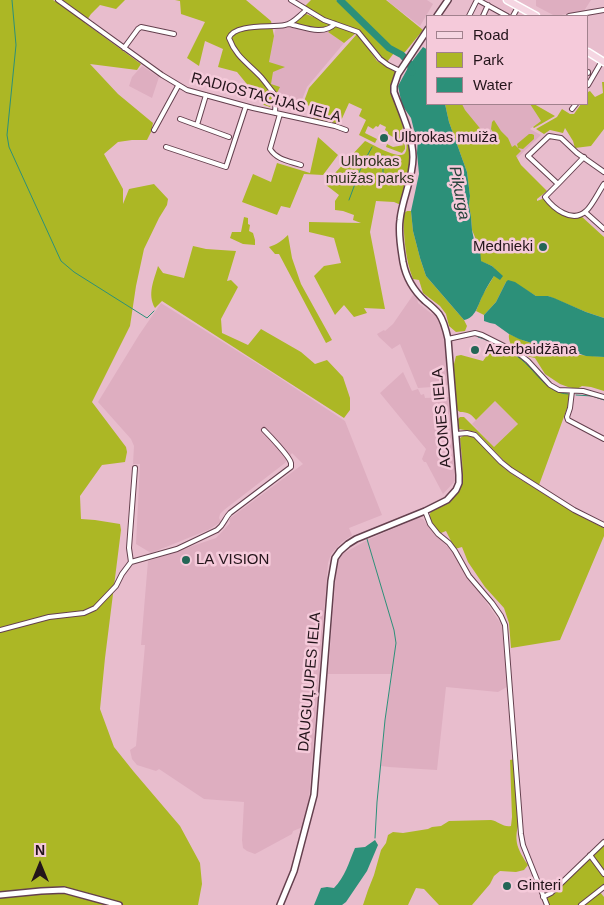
<!DOCTYPE html>
<meta charset="utf-8">
<style>
body{margin:0}
#map{position:relative;width:604px;height:905px;overflow:hidden;background:#e8bdcd;font-family:Helvetica,sans-serif}
canvas{display:block}
.legend{position:absolute;left:426px;top:15px;width:162px;height:90px;box-sizing:border-box;background:#f5cada;border:1px solid #a1818d;margin:0;padding:6px 9px;list-style:none;font-size:15px;color:#23141a}
.legend li{display:flex;align-items:center;gap:10px;height:25px}
.legend b{width:25px;border:1px solid #a1818d}
.north{position:absolute;left:15px;top:840px;width:50px;height:50px;-webkit-text-stroke:4px #f5cada;paint-order:stroke;rotate:0deg;font-size:14px;font-weight:700;line-height:20px;text-align:center;color:#23141a}
.north::after{content:'';display:block;margin:auto;width:18px;height:22px;background:#23141a;clip-path:polygon(50% 0,100% 100%,50% 72%,0 100%)}
</style>
<div id="map">
<canvas width="604" height="905"></canvas>
<ul class="legend">
<li><b style="height:6px;background:#f5d6e2"></b>Road</li>
<li><b style="height:14px;background:#acb725"></b>Park</li>
<li><b style="height:14px;background:#2c9079"></b>Water</li>
</ul>
<div class="north">N</div>
</div>
<script>
const c = document.querySelector('canvas').getContext('2d');
c.lineJoin = 'round';
function fillPath(path, color) { c.fillStyle = color; c.fill(path, 'evenodd'); }
function strokePath(path, color, width, dash) { c.strokeStyle = color; c.lineWidth = width; c.lineCap = dash ? 'butt' : 'round'; c.setLineDash(dash || []); c.stroke(path); }
function drawText(font, color, halo, rows, align = 'center') {
  c.font = font + ' Helvetica,sans-serif'; c.lineWidth = 5; c.setLineDash([]); c.textBaseline = 'middle'; c.strokeStyle = halo; c.fillStyle = color; for (const [text, x, y, turn = 0] of rows) {
    c.save(); c.translate(x, y); c.rotate((+turn || 0) * Math.PI / 180); c.textAlign = isNaN(turn) ? turn : align; if (halo) c.strokeText(text, 0, 0); c.fillText(text, 0, 0); c.restore();
  }
}
fillPath(new Path2D(`
 M387,0H427L433,4L420,26L390,3Z
 M536,0H591L584,11L555,16L536,6Z
 M276,27H287L328,32L344,43L307,87L299,107L281,105L266,78L268,62Z
 M142,66L159,77L152,98L129,86L132,77Z
 M462,104H530L541,121L530,129L541,135L511,164L464,110Z
 M413,295L417,298L418,303L432,314L434,313L437,317L446,344L449,384L445,386L418,388L400,344L392,349L379,337L377,334L384,330L385,331L393,324Z
 M161,303L269,371L345,421L382,515L349,528L352,535L351,536L342,542L331,554L328,563L309,799L303,827L293,831L292,834L255,854L247,851L243,848L242,840L244,802L204,799L159,769L156,771L137,765L132,759L130,750L136,746L145,645H141L148,561L216,538L230,523L229,519L303,464L292,453L285,463L224,510L220,514L219,518L221,522L208,530L151,553L136,544L140,464H133L134,446L131,439L98,402L139,335Z
 M403,372L412,391L418,389L421,395L424,394L425,398L450,397L455,481L443,494L426,462H424L422,459L426,449L380,393Z
 M495,401L518,424L494,447L472,424Z
 M418,518L423,519L431,530L451,550L503,627L507,687L498,692L446,687L437,770L389,767L381,766L385,720L392,674H328L336,574L339,559L341,555L365,541Z`), '#deaec0');
fillPath(new Path2D(`
 M0,0H53L56,2L57,0H125L116,9L100,5L91,14L85,23L141,64L137,70L90,64L118,94L153,123L151,132L147,140H132L118,142L104,154L123,189V204L129,189L154,184L168,199L167,205L159,218L144,249L136,286L130,326L92,402L126,447L127,452L125,462L102,465L80,496L81,519L95,520L120,524L121,530L105,658L100,709L114,747L134,772L180,826L200,863L202,884L198,905H0Z
 M175,0H246L271,21L274,36L269,62L285,67L273,72L271,84L280,87L270,107L264,105L237,72L218,67L223,49L205,41L199,66L187,58L205,22L181,14L180,1Z
 M311,0H336L387,50L394,53L387,62C375,53 369,39 358,31C350,24 338,24 329,20C320,17 313,12 305,6Z
 M342,0H386L423,30L405,52L402,53L389,46Z
 M304,14H306L331,24V26C319,32 306,26 294,23Z
 M336,25L356,33L344,43L328,32Z
 M357,34L366,45L377,61L397,73L393,79L392,92L403,127L401,134L405,146V149L402,153L386,147L387,144L393,147L404,145L396,141V139L388,134V132L385,130L386,127L380,124L378,127L376,126L373,129L368,126L365,133L377,139L375,143L359,135L366,120L359,116L362,109L349,103L340,123C331,123 321,122 313,118L314,107L303,104L309,88Z
 M602,82H604V129L591,146L575,148L573,141L565,128L563,133L550,130L544,134L536,129L557,117L562,109L570,114H574L581,104H588V92L590,91L595,97L603,93Z
 M445,104H462L465,110L488,138L494,134L491,129L492,122L494,120L501,131L508,138L512,147L515,145L518,148L517,144L529,134H532L534,135V139L523,149L518,148L521,151L516,156L521,165L547,191L537,199V201L545,198C559,211 561,220 581,216L604,237V318L586,312L548,296H536L526,290L506,282L496,302L484,315L476,311L483,294L494,276L495,269L492,266L480,261V249L472,230L471,217L469,205L470,196L467,172L449,122Z
 M530,104H534L555,116L534,128L533,127L541,121Z
 M406,133C415,161 408,178 401,205L394,202L376,201L370,232L385,309L364,308L367,313L354,317L344,305L335,315L314,276L324,266L341,263L334,238L309,232V222L361,223L353,220L354,215L343,211L335,210V201L339,195L326,185L334,174L365,141C372,144 400,161 405,153C409,147 404,139 406,133Z
 M318,137L338,155L323,175L304,174L290,208L281,206L277,215L242,202L253,174L271,182L277,163L310,173Z
 M407,211H411L413,231L420,258L426,276L464,320L467,326L465,331L456,332L449,326L446,314L440,306L423,293L419,280L413,279C405,259 404,236 403,214Z
 M244,217L248,218V224L250,225L249,231L253,233L255,240V245L243,244L230,238L232,232H241Z
 M288,235L292,258L301,284L332,340L326,343L279,254H275L269,247C276,245 283,240 288,235Z
 M193,246L206,249L236,251L227,281L231,280L238,287L221,319L222,333L248,345L261,329L301,352L315,364L327,360L343,377L350,398V410L344,418L162,301L155,308C147,294 154,280 158,266L163,273L184,278Z
 M509,334L525,341L541,346L557,353L604,357V391L591,387L582,386L577,389L568,387L560,384L545,374L535,358C523,356 507,348 509,334Z
 M495,344C506,350 517,354 526,363C535,370 542,381 552,388C557,391 564,392 570,394L569,403L539,485L509,466L476,432L459,429L458,419L460,417H464L494,447L518,424L495,401L476,420C471,414 468,412 460,412L457,410L453,368L456,356L461,355L483,361Z
 M463,436C480,433 489,455 501,465C509,473 520,479 530,485C555,501 577,515 604,528V536L560,640L511,648L509,623L504,608L485,587L468,562L462,547L455,549L446,531L441,533C436,530 428,521 430,514C431,509 439,507 443,505C469,491 462,463 460,438Z
 M515,759L519,823C513,841 518,850 528,865L524,870L516,872L500,871L494,876L490,884L472,905H439L424,889L416,888L408,905H363L368,890L374,875L381,850L386,843L388,835L393,832L403,833L428,829L432,827L441,826L449,821L491,820C498,821 504,828 511,826L512,817L510,760Z
 M604,842V889L600,892L604,897V905H547L543,897L551,893Z`), '#acb725');
fillPath(new Path2D(`
 M423,47L428,50V104H445L449,122L467,172L470,196L469,205L471,217L472,230L474,240L480,249L481,261L492,266L503,276L500,280L494,276C490,282 486,288 483,295C478,304 476,318 464,320L426,276L420,258L413,231L411,211L419,174L417,153L418,138L414,130L411,118L402,105L398,86L410,64Z
 M508,280L515,282L536,296H548L554,298L586,312L604,318V357L586,356L580,354H569L552,351L541,346L519,339L509,334L495,324L490,323L484,321V315L496,302L506,282Z
 M375,840L378,845L367,871L346,902L342,905H314L321,888L327,887L334,888C345,877 349,862 355,848L365,847Z`), '#2c9079');
strokePath(new Path2D(`
 M12,0L16,45L7,135L9,147L61,261L74,272L147,318L154,311
 M383,155V185
 M349,200L362,165L372,147
 M478,337C493,342 510,350 522,360C537,373 547,393 568,394
 M576,395L592,396L604,400
 M367,539L394,630L396,643L385,720L377,802L375,838`), '#2c9079', 1);
strokePath(new Path2D(`
 M340,0L389,48L402,55L410,64L412,72`), '#2c9079', 7);
const minor = new Path2D(`
 M58,0L162,75L187,90L253,108L335,126L346,130
 M291,0L324,20L358,32L380,59L388,65L400,71
 M478,0L507,16
 M469,16L477,0
 M483,16L488,5
 M513,16L518,7
 M569,16L604,10
 M289,24C304,27 323,36 335,24
 M124,48L138,29L141,27L174,34
 M588,73V72
 M588,85L602,61
 M572,109L576,104
 M275,113L276,96C271,90 266,83 261,77C248,63 236,57 229,38C235,23 271,28 285,25C292,24 299,16 304,12L306,9
 M280,114L270,149C277,160 289,161 301,165
 M180,119L229,137
 M197,125L206,95
 M154,130L178,86
 M166,147L226,167L246,106
 M604,172L577,153L561,138L549,136L528,156L558,184L545,197C553,208 572,224 586,211C592,206 599,191 604,184
 M558,184L584,157
 M585,212L604,229
 M448,339L475,333L482,335L518,353L528,361L550,385L559,390L583,391L604,397
 M572,391L570,408L567,417L568,420L604,439
 M456,434L467,433L475,435L501,462L511,470L574,510L604,525
 M425,511L430,524L438,534L449,543L455,551L469,576L492,603L501,616L505,625L521,834L523,845L547,905
 M131,562L129,548L135,468
 M0,630L49,617L84,613L95,608L116,586L122,574L131,562L177,549L217,530C225,524 224,519 230,513L291,467C291,465 291,464 291,463C290,457 269,435 264,430
 M590,855L604,874
 M543,897L551,893L604,842
 M581,905L604,887`);
const tertiary = new Path2D(`
 M437,16L448,0
 M0,895L41,891L64,890L119,905
 M280,905L294,871L314,795L331,581L335,558L340,551L348,544L356,539L425,511L447,500L456,490L459,483V475L448,339C446,330 444,321 439,314C435,309 430,305 425,301C413,290 406,278 403,262C401,249 398,234 400,220C402,199 413,179 413,157C413,137 401,111 394,92V86L398,74L428,29`);
const primary = new Path2D(`
 M507,0L536,16
 M588,52L604,62`);
strokePath(minor, '#64404e', 6);
strokePath(tertiary, '#64404e', 8);
strokePath(primary, '#fff', 9);
strokePath(minor, '#fff', 4);
strokePath(tertiary, '#fff', 5);
strokePath(primary, '#f5d6e2', 6);
for (const [x, y, r, color] of [
 [384,138,5,"#246656"],
 [543,247,5,"#246656"],
 [475,350,5,"#246656"],
 [186,560,5,"#246656"],
 [507,886,5,"#246656"]
]) { const dot = new Path2D(); dot.arc(x, y, r, 0, 2 * Math.PI); c.fillStyle = color; c.fill(dot); strokePath(dot, '#f5cada', 2); }
drawText('15px', '#23141a', '#f5cada', [
 ["RADIOSTACIJAS IELA",266,98,15],
 ["ACONES IELA",442,418,-95],
 ["DAUGUĻUPES IELA",310,682,-85]
]);
drawText('15px', '#23141a', '#f5cada', [
 ["Ulbrokas muiža",394,138],
 ["Mednieki",533,247,"right"],
 ["Azerbaidžāna",485,350],
 ["LA VISION",196,560],
 ["Ginteri",517,886]
], 'left');
drawText('15px', '#31331c', '#f5cada', [
 ["Ulbrokas",370,162],
 ["muižas parks",370,179]
]);
drawText('italic 16px', '#234038', '#f5cada', [
 ["Piķurga",459,193,79]
]);
</script>
